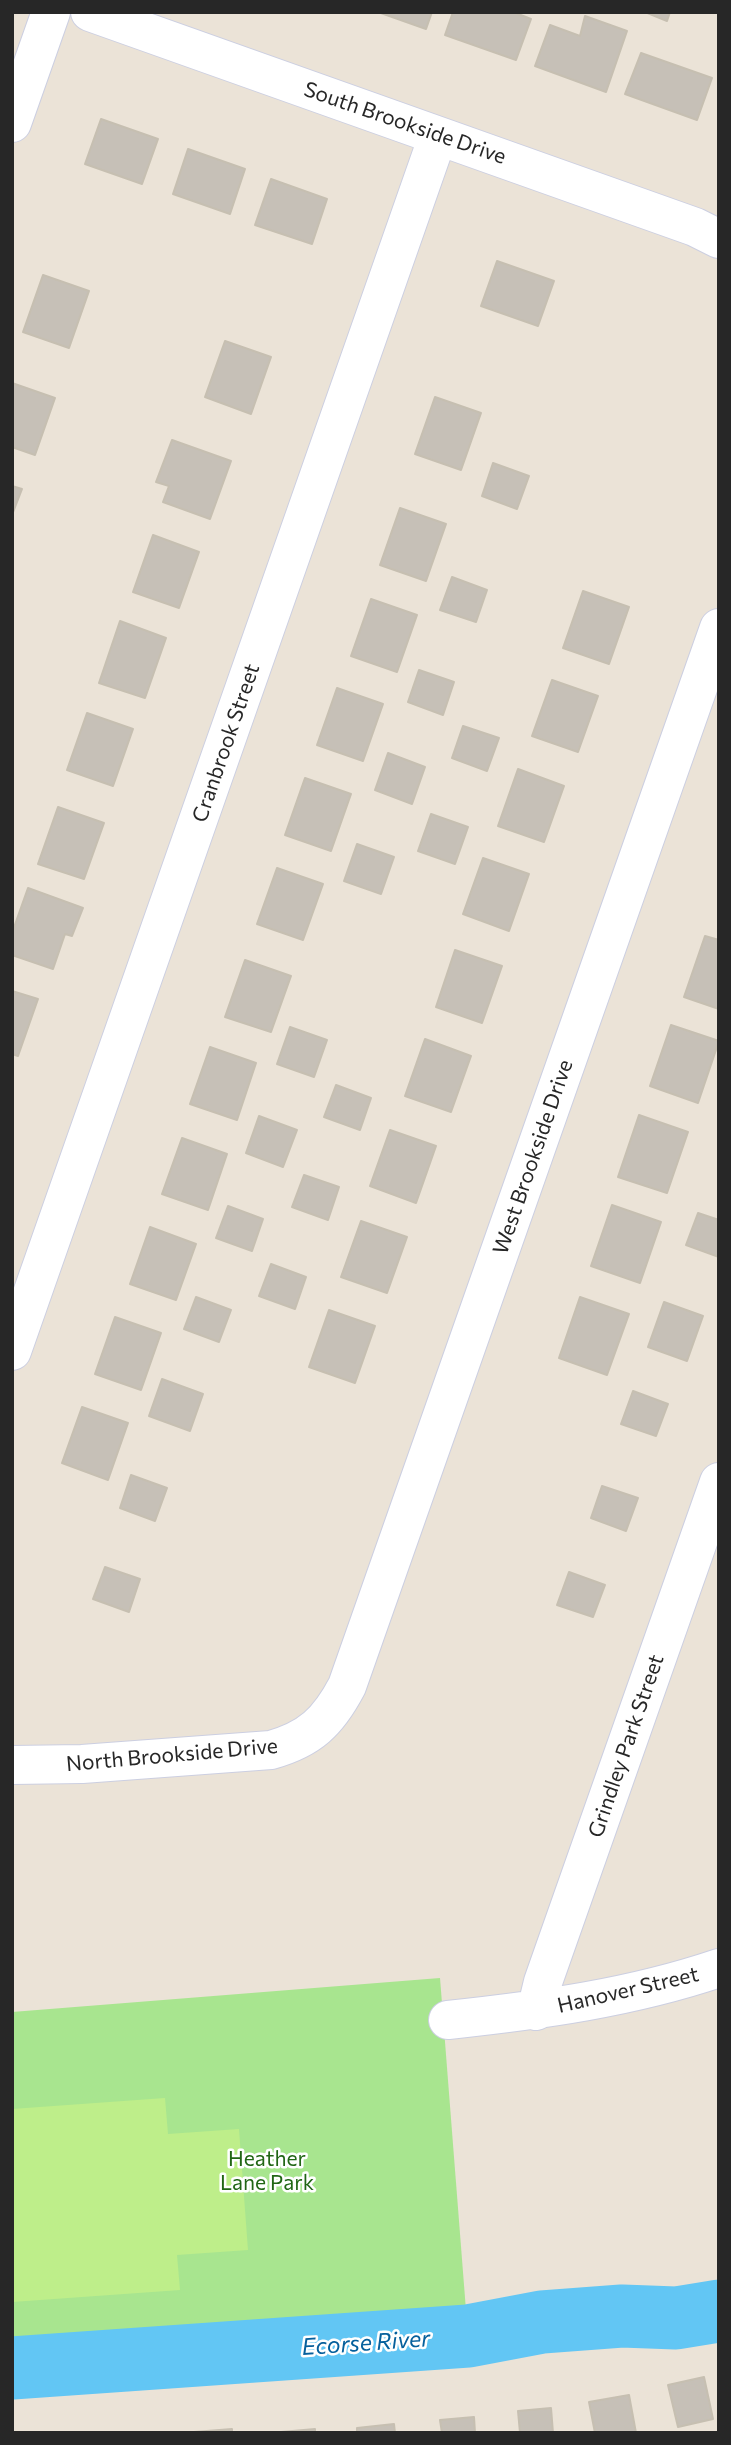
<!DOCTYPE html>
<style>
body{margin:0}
#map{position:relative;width:731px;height:2445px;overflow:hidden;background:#ebe3d7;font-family:Commissioner,sans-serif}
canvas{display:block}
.frame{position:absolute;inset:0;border:14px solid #272727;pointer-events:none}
</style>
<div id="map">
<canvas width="731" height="2445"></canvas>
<div class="frame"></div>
</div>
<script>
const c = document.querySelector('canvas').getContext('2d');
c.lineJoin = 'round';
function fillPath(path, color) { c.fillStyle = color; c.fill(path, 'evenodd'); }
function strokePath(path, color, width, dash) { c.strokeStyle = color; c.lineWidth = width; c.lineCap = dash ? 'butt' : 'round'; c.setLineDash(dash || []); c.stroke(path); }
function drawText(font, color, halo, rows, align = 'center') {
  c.font = font + ' Commissioner,sans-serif'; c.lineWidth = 5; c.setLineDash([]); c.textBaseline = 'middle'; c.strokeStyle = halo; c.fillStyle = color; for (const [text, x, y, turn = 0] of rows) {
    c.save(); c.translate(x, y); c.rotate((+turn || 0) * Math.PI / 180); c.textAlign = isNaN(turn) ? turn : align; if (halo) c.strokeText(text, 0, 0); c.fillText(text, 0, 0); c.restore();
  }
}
fillPath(new Path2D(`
 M440,1978L468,2336L12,2368V2012Z`), '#a8e58f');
fillPath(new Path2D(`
 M165,2098L168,2134L239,2129L248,2250L177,2255L180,2290L12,2302V2109Z`), '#beee8a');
strokePath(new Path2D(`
 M12,2368L468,2336L542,2322L622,2316L676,2318L719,2311`), '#62c6f4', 63);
const building = new Path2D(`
 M378,12H432L426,29Z
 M453,12H513L531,19L516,60L445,35Z
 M645,12H670L667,21Z
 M585,16L627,31L606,92L535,66L550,25L580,36Z
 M641,53L712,78L697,120L625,94Z
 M101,119L158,139L142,184L85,164Z
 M188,149L245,169L230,214L173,194Z
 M271,179L327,199L312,244L255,225Z
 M497,261L554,281L538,326L481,306Z
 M43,275L89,291L69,348L23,332Z
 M225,341L271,357L251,414L205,397Z
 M12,383L55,398L35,455L12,447Z
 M435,397L481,413L461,470L415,454Z
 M172,440L231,461L210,519L163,502L169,486L156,482Z
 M493,463L529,476L517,509L482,496Z
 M12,486L22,489L12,515Z
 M400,508L446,524L426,581L380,565Z
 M153,535L199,552L179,608L133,592Z
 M452,577L487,590L476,622L440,610Z
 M583,591L629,607L609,664L563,648Z
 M371,599L417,615L397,672L351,656Z
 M120,621L166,638L145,698L99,683Z
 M419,670L454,682L443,715L408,702Z
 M552,680L598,696L578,752L532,736Z
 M337,688L383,704L363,761L317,745Z
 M87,713L133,729L113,786L67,770Z
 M463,726L499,738L487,771L452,758Z
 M388,753L425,767L412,804L375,790Z
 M518,769L564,786L544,842L498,826Z
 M305,778L351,794L331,851L285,835Z
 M58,807L104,823L84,879L38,864Z
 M431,814L468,827L455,864L418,851Z
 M357,844L394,857L381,894L344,881Z
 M483,858L529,874L509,931L463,914Z
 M277,868L323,884L303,940L257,924Z
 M28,888L83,908L72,936L65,934L53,969L12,955V933Z
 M705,936L719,940V1009L684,997Z
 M455,950L502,966L482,1023L436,1007Z
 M245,960L291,976L271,1032L225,1017Z
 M12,991L38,999L18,1056L12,1054Z
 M671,1025L719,1041L698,1103L650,1086Z
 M290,1027L327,1040L314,1077L277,1064Z
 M425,1039L471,1056L451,1112L405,1096Z
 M210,1047L256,1063L237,1120L190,1104Z
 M336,1085L371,1098L360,1130L324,1117Z
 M639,1115L688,1132L667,1193L618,1177Z
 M259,1116L297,1130L283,1167L246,1153Z
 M390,1130L436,1146L416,1203L370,1186Z
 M182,1138L227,1154L208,1210L162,1194Z
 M304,1175L339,1187L328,1220L292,1207Z
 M612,1205L661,1222L640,1283L591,1266Z
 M228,1206L263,1219L252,1251L216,1238Z
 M698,1213L719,1220V1257L686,1245Z
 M361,1221L407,1237L387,1293L341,1277Z
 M150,1227L196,1244L176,1300L130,1284Z
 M271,1264L306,1277L295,1309L259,1296Z
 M196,1297L231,1310L219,1342L184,1329Z
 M580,1297L629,1314L607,1375L559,1358Z
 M664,1302L703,1316L687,1361L648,1347Z
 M329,1310L375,1326L355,1383L309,1367Z
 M115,1317L161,1333L141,1390L95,1374Z
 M162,1379L203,1394L190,1431L149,1416Z
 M633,1391L668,1404L656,1436L621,1424Z
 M82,1407L128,1423L108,1480L62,1463Z
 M131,1475L167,1488L155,1521L120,1508Z
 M602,1486L638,1498L626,1531L591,1518Z
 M105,1567L140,1579L129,1612L93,1599Z
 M569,1572L605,1585L593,1617L557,1605Z
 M704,2377L713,2419L678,2427L668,2385Z
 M629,2395L636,2433H595L589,2402Z
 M551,2408L553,2433H520L518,2411Z
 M474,2417L475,2433H442L440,2420Z
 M394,2424L395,2433H357V2428Z
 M232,2429V2433L194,2432Z
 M315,2429V2433H281V2432Z`);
fillPath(building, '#c6c0b7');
strokePath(building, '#c6bfb1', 2);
const minor = new Path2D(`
 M90,12L695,227L719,239
 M12,123L51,12
 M12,1351L438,136
 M12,1765L82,1764L271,1750C310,1739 328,1722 347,1686L719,628
 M536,2011L543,1982L719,1482
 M448,2020C541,2010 630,1998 719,1968`);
strokePath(minor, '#cccfe1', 40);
strokePath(minor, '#fff', 38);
drawText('21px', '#272727', '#fff', [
 ["South Brookside Drive",405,123,19],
 ["Cranbrook Street",226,743,-71],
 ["West Brookside Drive",533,1157,-71],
 ["Grindley Park Street",626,1746,-71],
 ["North Brookside Drive",172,1755,-5],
 ["Hanover Street",628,1990,-13]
]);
drawText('21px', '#216615', '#fff', [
 ["Heather",267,2159],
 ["Lane Park",267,2183]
]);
drawText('italic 23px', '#06609c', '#fff', [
 ["Ecorse River",366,2343,-4]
]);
</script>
